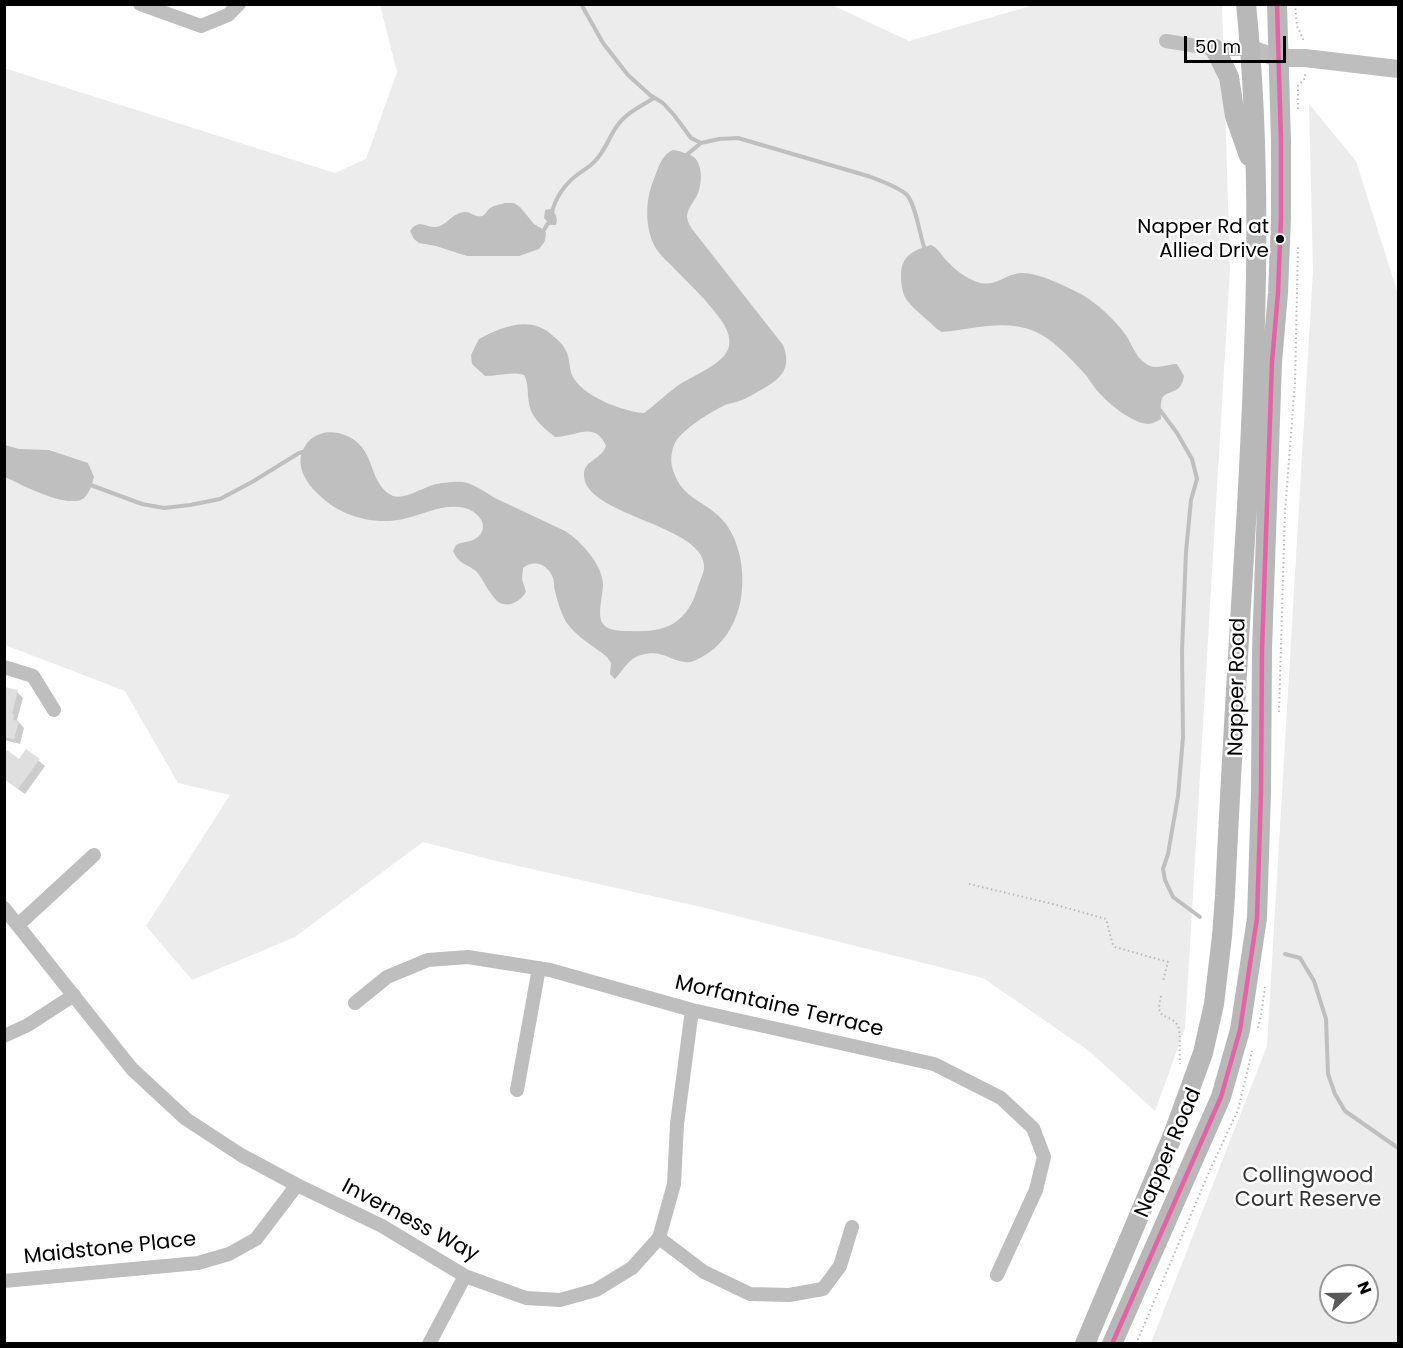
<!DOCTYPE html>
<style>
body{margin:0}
#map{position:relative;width:1403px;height:1348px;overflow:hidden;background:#fff;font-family:Poppins,sans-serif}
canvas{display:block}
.frame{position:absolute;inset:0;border:6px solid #000;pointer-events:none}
.north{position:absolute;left:1319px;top:1264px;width:60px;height:60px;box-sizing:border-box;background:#fff;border:2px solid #999;border-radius:50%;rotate:68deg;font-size:16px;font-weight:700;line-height:24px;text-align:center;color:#000}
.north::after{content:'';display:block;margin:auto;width:21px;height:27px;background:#595959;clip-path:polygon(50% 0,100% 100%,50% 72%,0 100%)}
.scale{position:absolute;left:1184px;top:36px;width:102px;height:27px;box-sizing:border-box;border:3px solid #000;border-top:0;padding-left:8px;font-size:18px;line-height:21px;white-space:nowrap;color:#000;-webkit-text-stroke:4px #fff;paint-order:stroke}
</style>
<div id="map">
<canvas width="1403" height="1348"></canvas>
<div class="frame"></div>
<div class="north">N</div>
<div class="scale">50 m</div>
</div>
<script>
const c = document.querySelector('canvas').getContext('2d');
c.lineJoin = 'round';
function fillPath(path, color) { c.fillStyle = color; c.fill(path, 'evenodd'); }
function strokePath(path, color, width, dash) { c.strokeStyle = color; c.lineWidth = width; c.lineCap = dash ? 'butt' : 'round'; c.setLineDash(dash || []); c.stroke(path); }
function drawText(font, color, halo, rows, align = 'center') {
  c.font = font + ' Poppins,sans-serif'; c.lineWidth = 5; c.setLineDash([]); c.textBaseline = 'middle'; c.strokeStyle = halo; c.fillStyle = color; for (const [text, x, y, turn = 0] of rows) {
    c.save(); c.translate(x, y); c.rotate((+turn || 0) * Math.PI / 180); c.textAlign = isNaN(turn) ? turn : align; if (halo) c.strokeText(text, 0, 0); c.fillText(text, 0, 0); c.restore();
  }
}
fillPath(new Path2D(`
 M380,5H832L909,41L1034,5H1222L1230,269L1185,1028L1155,1111L1089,1051L983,978L701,907L496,861L423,842L295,937L192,980L146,926L230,795L178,783L125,691L5,645L4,68L335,173L366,159L397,72Z
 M1309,104L1356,161L1398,294V1343H1151L1267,1046L1313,270ZM1331,1276H1367V1312H1331Z`), '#ececec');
fillPath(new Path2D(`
 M673,150C680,151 690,154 695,158C702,166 702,181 699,190C697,199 688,206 687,216C687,221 690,225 692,229L783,345C793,370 779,380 759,391C752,395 746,399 739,401C734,403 730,403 725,405C711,412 682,429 675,443C671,451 670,462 673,470C682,501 709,501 726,524C741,545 745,574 741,598C737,624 722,648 698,659C694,661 690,663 685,662C668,660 662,649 641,655C629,658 623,670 615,679L610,674L611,663L607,657C595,647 580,639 570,627C561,617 557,599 554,587C554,584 554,581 553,578C548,564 534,559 523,568L522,579L526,592C520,602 507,609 497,601C489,593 484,581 477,572C467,563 460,566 453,551L456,545C461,542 468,542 473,540C492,531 481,512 465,508C445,503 426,513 407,518C376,527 338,516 316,492C307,483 298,469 301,456C308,428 340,426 359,444C374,458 372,487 393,496C404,500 424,487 436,484C443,483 455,481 463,482C472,483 487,493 495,498C518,509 542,520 565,531C581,541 603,565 603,585C603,595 596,618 604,625C609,631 622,631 630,631C667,633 687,623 698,587C700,580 705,571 704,565C702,524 580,515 584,473C585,460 601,460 606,446C595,420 576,437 555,437C544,428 531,418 529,403C527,393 529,384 524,375C512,371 498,376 485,376L472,364L471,355L479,339C502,327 530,315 552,335C558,340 564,345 567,353C570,360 569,368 572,375C581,396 624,412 644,413C655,405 665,395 676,387C690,376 725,365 729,346C731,337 726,327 721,320C707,300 689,284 672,266C667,261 661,256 657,250C644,230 645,199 654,179C658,168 662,154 673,150Z
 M505,203H514L520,207L534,224L544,230L546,233L545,241L539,249L519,256H467L436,246L419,243L414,239L410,231C420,216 429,231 440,226C449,222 452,214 464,212C471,211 475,218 482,216C485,215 486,212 488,210C493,205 499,205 505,203Z
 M550,209C556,212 558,219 556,225H550L544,218L545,210Z
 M931,245C939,249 941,255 947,261C955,270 966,278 977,282C995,288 1003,275 1020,273C1038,272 1065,286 1081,294C1097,303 1114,319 1125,334C1133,345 1136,360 1150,366C1158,369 1168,364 1177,364L1184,376C1181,396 1166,389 1162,399C1160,404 1161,414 1161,419C1157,421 1152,424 1148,424C1131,423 1105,401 1095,388C1091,383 1088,377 1084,373C1070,358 1053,339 1034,331C1004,319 973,329 942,332L937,329C928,320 912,308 906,299C902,292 901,283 901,276C901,255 914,250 931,245Z
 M5,445L19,449L49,450L88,463L94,477C92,485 90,492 84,498C68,510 21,484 5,477Z`), '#bfbfbf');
fillPath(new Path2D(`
 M4,689L17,692L23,698L17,720L24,728L20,744L4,740Z
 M27,751L45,766L25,794L4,779V755L20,761Z`), '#0003');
strokePath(new Path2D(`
 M581,4L603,43L628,75L650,95L663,103L674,115L691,138L701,143L719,139L738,138L868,176C879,180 899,187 907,195C916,205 920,237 925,250
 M684,157L701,143
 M552,213C555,198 565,184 577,175C583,170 590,167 595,161C605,151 609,137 617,126C626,113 641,106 654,98
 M544,230L550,220
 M1160,410L1177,433L1192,459L1197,479L1191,500L1186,552L1182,651L1183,737L1178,796L1168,854L1163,869L1165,880L1173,897L1200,917
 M88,484L142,504L164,508L190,505L220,499L252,482L299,453L307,451
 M1285,954L1300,958L1314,981L1326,1019L1328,1074L1335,1094L1345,1111L1398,1148`), '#bfbfbf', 4);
fillPath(new Path2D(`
 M4,687L18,690L12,714H14L13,720L19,721L14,739L4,737Z
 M26,749L40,759L18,789L4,779V753L7,750L19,759Z`), '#dfdfdf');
strokePath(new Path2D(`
 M1295,4L1297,26L1303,39L1304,43
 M1298,109V86L1305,78V72
 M1279,712L1285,512L1295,382L1298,247
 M969,884L1053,904L1106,919L1113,945L1115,947L1168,962L1163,981
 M1161,996C1154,1023 1170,1012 1178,1026C1181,1031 1179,1055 1180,1064
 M1258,1028L1261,1015L1265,987
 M1136,1344L1209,1172L1238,1110L1252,1051`), '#b9b9b9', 2, [1.5, 3]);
strokePath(new Path2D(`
 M140,4L201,26L228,15L239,4
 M1166,41L1215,49H1251
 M4,667L33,676L54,710
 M4,908L132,1069L186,1119L241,1155L297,1185L382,1226L465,1276L526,1298L560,1300L596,1290L632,1268L659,1238L674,1184L677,1124L692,1010
 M18,925L94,855
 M355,1003L387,977L428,960L468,957L550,970L692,1010L934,1064L1001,1098L1033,1128L1044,1157L1036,1190L997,1275
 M4,1036L28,1025L74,995
 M517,1090L539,968
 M659,1238L704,1272L750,1294L789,1295L823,1289L840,1266L852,1227
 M4,1281L198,1263L229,1254L256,1239L297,1185
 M429,1344L465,1276`), '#bebebe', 14);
strokePath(new Path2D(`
 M1251,49L1278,58H1305L1398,69`), '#bebebe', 18);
strokePath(new Path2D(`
 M1215,49L1229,77L1235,116L1249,156
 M1085,1344L1173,1135L1203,1053L1214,1004L1222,936L1225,896C1231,766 1239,637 1247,507C1256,340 1263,171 1246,4
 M1112,1344L1221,1097L1240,1030L1257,918L1261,792L1262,650L1272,362L1278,293L1281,217V141L1277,4`), '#b8b8b8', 20);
strokePath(new Path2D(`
 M1112,1344L1221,1097L1240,1030L1257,918L1261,792L1262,650L1272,362L1278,293L1281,217V141L1277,4`), '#e463a4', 4.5);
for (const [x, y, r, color] of [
 [1280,239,5,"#000"]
]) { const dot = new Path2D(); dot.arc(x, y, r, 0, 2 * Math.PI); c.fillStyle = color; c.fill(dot); strokePath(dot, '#fff', 2); }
drawText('20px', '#000', '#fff', [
 ["Napper Rd at",1269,228],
 ["Allied Drive",1269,252]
], 'right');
drawText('21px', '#000', '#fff', [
 ["Napper Road",1238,687,-89],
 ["Morfantaine Terrace",779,1007,13],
 ["Napper Road",1169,1153,-67],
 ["Inverness Way",410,1221,28],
 ["Maidstone Place",110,1249,-6]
]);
drawText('21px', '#333', '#fff', [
 ["Collingwood",1308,1177],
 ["Court Reserve",1308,1201]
]);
</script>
